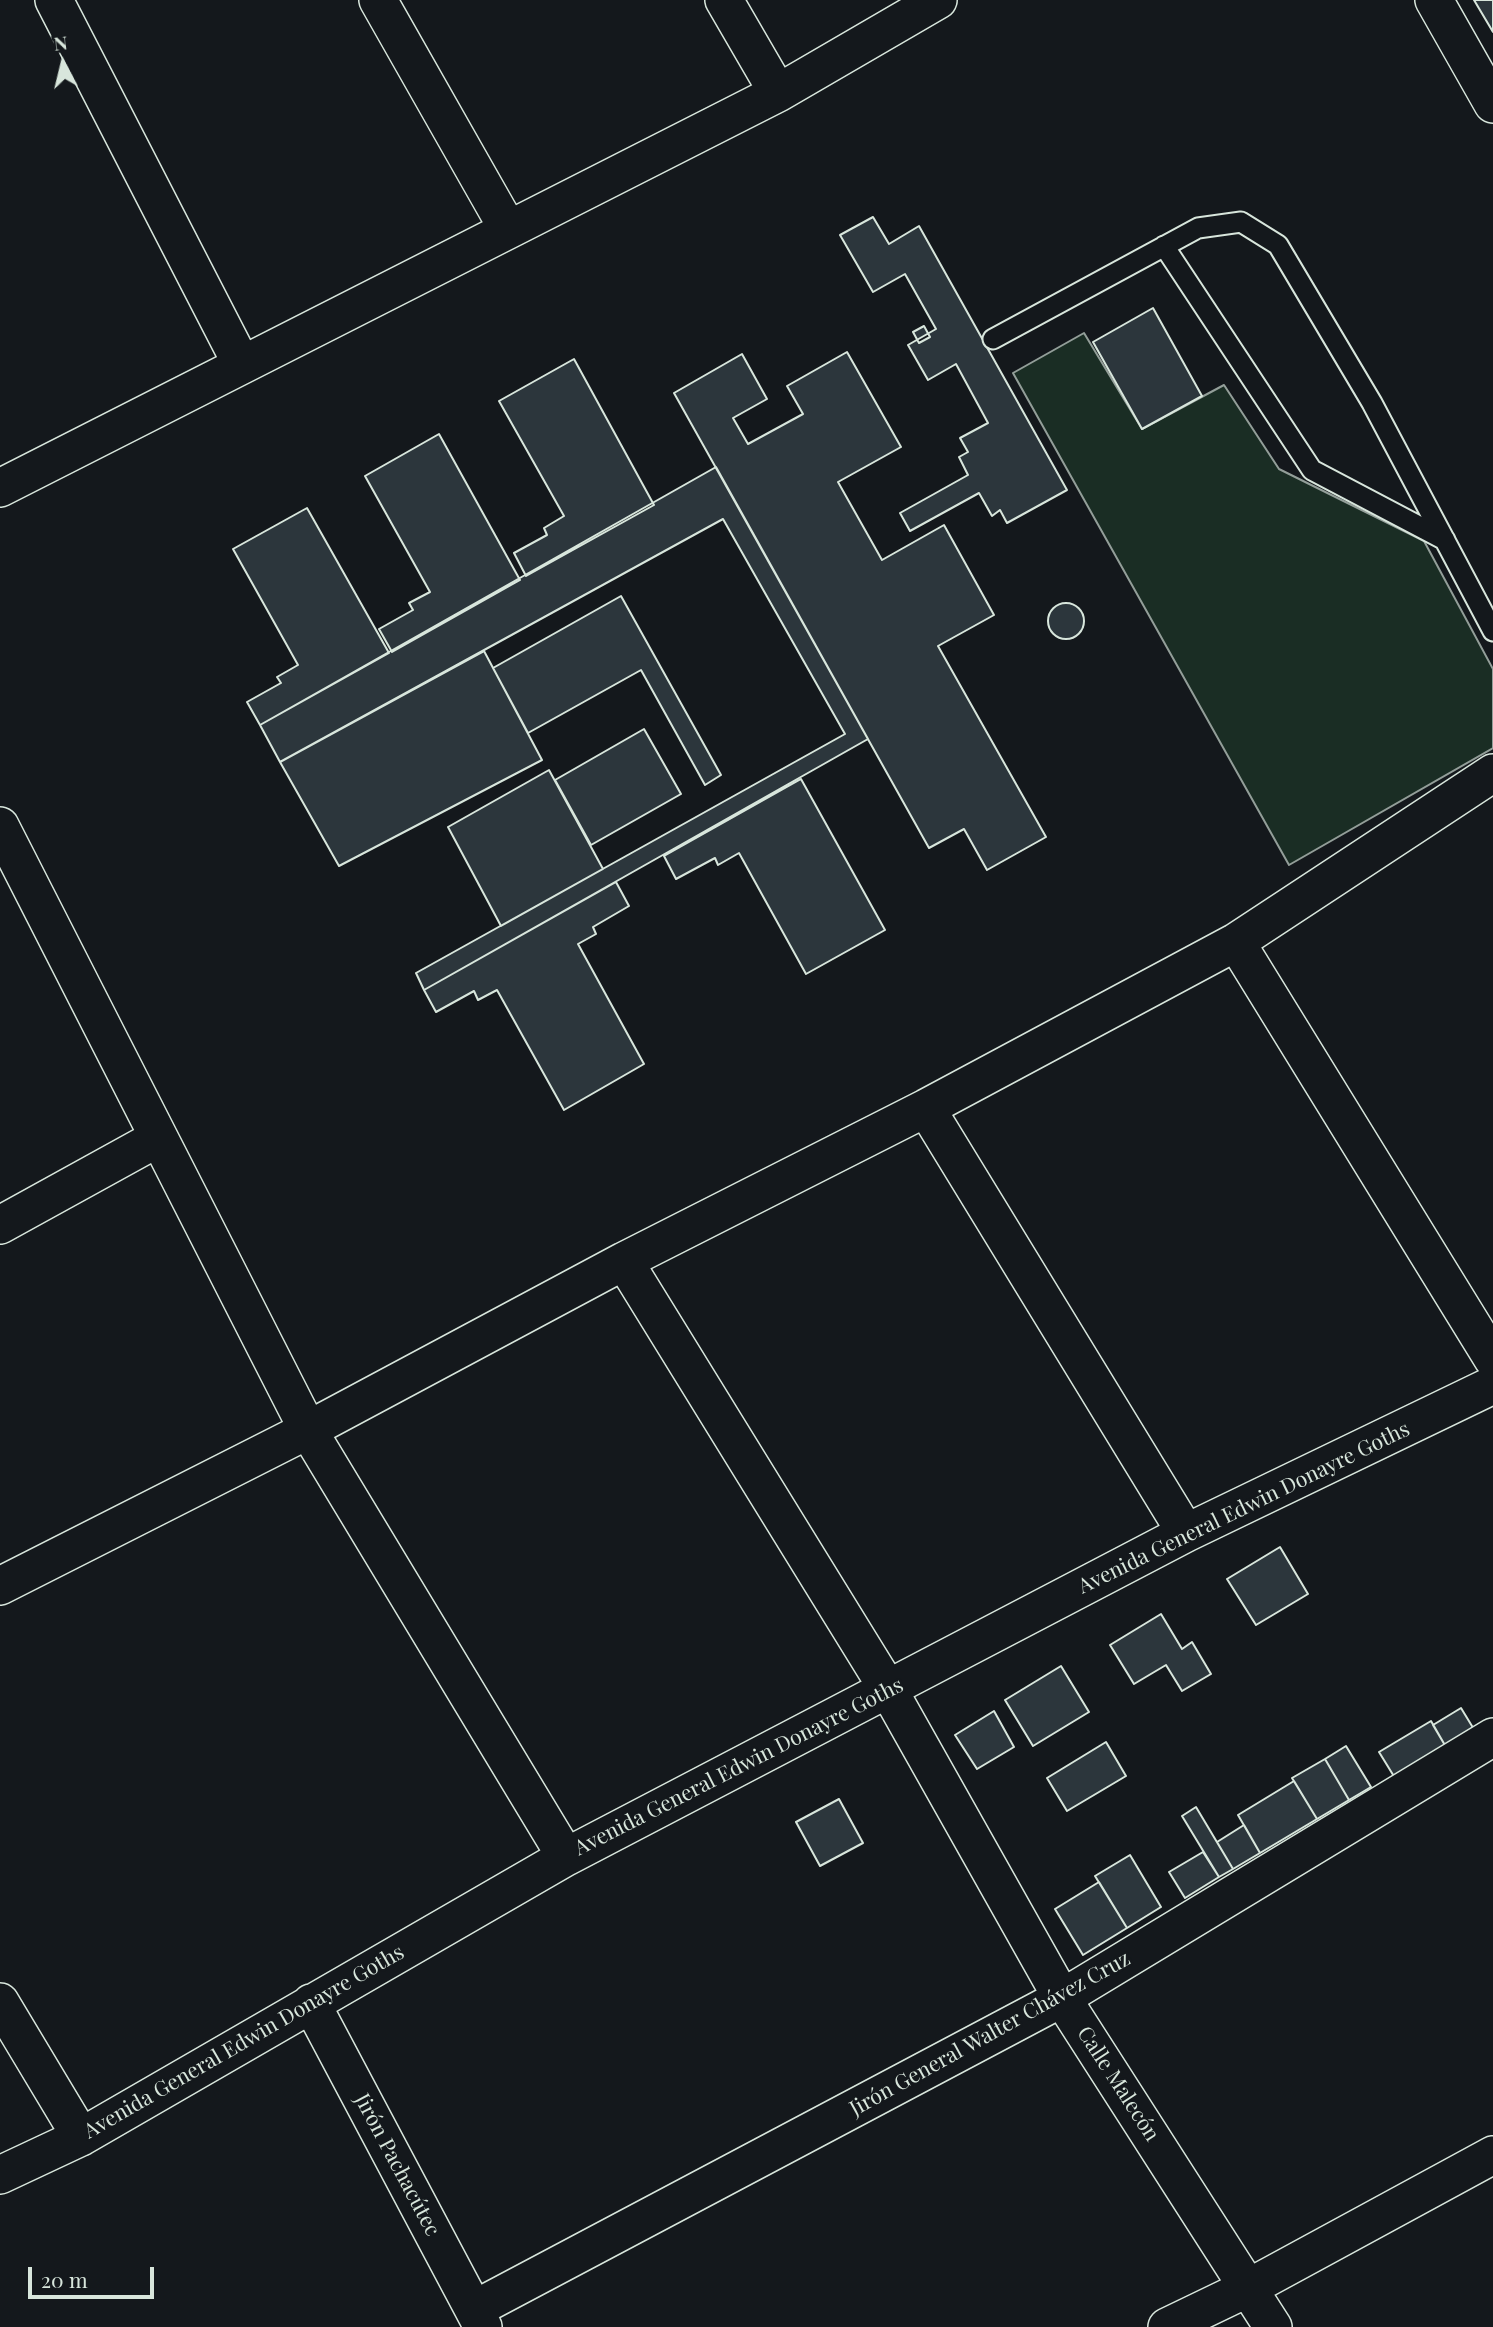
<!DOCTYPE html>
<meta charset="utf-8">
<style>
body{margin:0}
#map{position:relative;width:1493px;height:2327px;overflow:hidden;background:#14181c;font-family:"Playfair Display",serif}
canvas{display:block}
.north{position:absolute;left:28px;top:28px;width:70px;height:70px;-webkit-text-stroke:5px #14181c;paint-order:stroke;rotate:353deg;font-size:19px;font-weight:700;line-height:28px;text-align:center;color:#d8e6dc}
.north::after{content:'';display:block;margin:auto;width:24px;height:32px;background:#d8e6dc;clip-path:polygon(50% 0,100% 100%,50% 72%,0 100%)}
.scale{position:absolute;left:28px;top:2267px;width:126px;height:32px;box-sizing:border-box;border:4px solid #d8e6dc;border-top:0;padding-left:9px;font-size:21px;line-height:24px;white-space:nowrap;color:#d8e6dc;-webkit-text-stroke:5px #14181c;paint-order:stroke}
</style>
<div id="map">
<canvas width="1493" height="2327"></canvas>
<div class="north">N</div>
<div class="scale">20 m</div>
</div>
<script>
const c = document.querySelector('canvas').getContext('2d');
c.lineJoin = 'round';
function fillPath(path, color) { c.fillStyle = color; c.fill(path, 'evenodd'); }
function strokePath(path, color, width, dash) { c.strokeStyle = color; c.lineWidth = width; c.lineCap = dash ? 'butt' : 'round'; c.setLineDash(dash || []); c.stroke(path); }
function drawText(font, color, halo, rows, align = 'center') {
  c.font = font + ' "Playfair Display",serif'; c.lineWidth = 5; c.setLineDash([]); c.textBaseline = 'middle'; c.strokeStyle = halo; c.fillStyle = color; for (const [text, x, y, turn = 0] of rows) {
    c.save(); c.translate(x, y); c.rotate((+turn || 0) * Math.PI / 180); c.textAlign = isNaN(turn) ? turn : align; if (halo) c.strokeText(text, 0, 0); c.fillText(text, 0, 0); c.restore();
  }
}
const green = new Path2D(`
 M1084,333L1142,429L1224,385L1279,469L1424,541L1493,669V748L1289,865L1013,373Z`);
fillPath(green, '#1a2d24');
strokePath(green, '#939e99', 2);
const building = new Path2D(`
 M1474,0H1493V32Z
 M873,217L889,244L919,226L1067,490L1007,523L1000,510L992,516L979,493L910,531L900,513L968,475L959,457L968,452L960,438L988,423L956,364L928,380L908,345L936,329L905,274L873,292L840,235Z
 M1153,308L1202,396L1142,429L1093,342Z
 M924,326L930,337L919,343L913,332Z
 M847,352L901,447L838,482L882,560L944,525L994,615L938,646L1046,837L987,870L964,829L929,848L674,393L742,354L767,399L733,418L748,444L803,414L787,386Z
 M574,359L654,505L526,576L514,553L547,535L544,528L564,516L499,401Z
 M439,434L520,580L392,652L379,629L413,610L409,603L430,592L365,476Z
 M716,467L868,739L424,990L416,973L845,734L723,519L280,762L260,725Z
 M307,508L389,653L260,725L247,702L281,683L277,677L298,665L233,549Z
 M621,596L721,775L705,785L641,670L528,733L493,668Z
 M1048 621a18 18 0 1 1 36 0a18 18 0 1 1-36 0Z
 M484,651L542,760L339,866L280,762Z
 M644,729L681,794L591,845L555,780Z
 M549,770L603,869L501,926L448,827Z
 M801,779L885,930L806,974L739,853L718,865L715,858L676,879L664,856Z
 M616,882L629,906L593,927L596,934L578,944L644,1064L564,1110L497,990L478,1000L474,991L436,1012L424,990Z
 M1280,1547L1308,1594L1256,1625L1227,1579Z
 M1161,1614L1182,1649L1192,1642L1211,1674L1182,1691L1166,1665L1134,1684L1110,1645Z
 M1061,1666L1089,1712L1033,1746L1005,1700Z
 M1461,1708L1475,1731L1446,1747L1433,1725Z
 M994,1711L1014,1747L977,1769L955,1735Z
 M1431,1721L1446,1747L1395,1778L1379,1752Z
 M1106,1742L1126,1776L1067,1811L1047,1778Z
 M1346,1746L1371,1787L1349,1800L1325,1759Z
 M1325,1759L1349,1800L1317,1819L1292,1778Z
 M1294,1781L1317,1819L1260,1853L1238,1815Z
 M839,1799L863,1843L820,1866L796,1822Z
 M1196,1807L1233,1869L1219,1877L1182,1816Z
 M1244,1825L1260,1853L1233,1869L1217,1842Z
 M1203,1852L1219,1877L1185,1898L1169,1872Z
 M1130,1855L1161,1907L1127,1928L1095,1876Z
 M1099,1882L1127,1928L1083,1955L1055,1909Z`);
fillPath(building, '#2c363c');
strokePath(building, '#d8e6dc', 2);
const lane = new Path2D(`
 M1164,246L1312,470L1445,540
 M993,339L1198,228L1241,222L1278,245L1372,403L1493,631`);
const street = new Path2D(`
 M54,0L242,365
 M378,0L508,229
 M724,0L778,93
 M1434,0L1493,104
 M0,488L778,93L938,0
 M0,826L308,1430L566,1857
 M1236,942L1493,1359
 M926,1108L1186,1533
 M0,1225L158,1138
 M624,1261L888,1689L1062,1998L1273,2327
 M0,1586L308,1430L624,1261L926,1108L1236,942L1493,773
 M0,2002L81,2137
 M311,2003L483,2327
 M0,2175L81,2137L566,1857L1186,1533L1493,1385
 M475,2309L1062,1998L1493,1737
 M1167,2327L1250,2287L1493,2155`);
strokePath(lane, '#d8e6dc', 23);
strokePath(street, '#d8e6dc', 40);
strokePath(lane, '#14181c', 19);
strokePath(street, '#14181c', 37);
drawText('21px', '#d8e6dc', '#14181c', [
 ["Avenida General Edwin Donayre Goths",1244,1508,-26],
 ["Avenida General Edwin Donayre Goths",739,1767,-27],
 ["Jirón General Walter Chávez Cruz",990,2034,-29],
 ["Avenida General Edwin Donayre Goths",244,2042,-30],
 ["Calle Malecón",1118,2084,57],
 ["Jirón Pachacútec",397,2165,62]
]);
</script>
